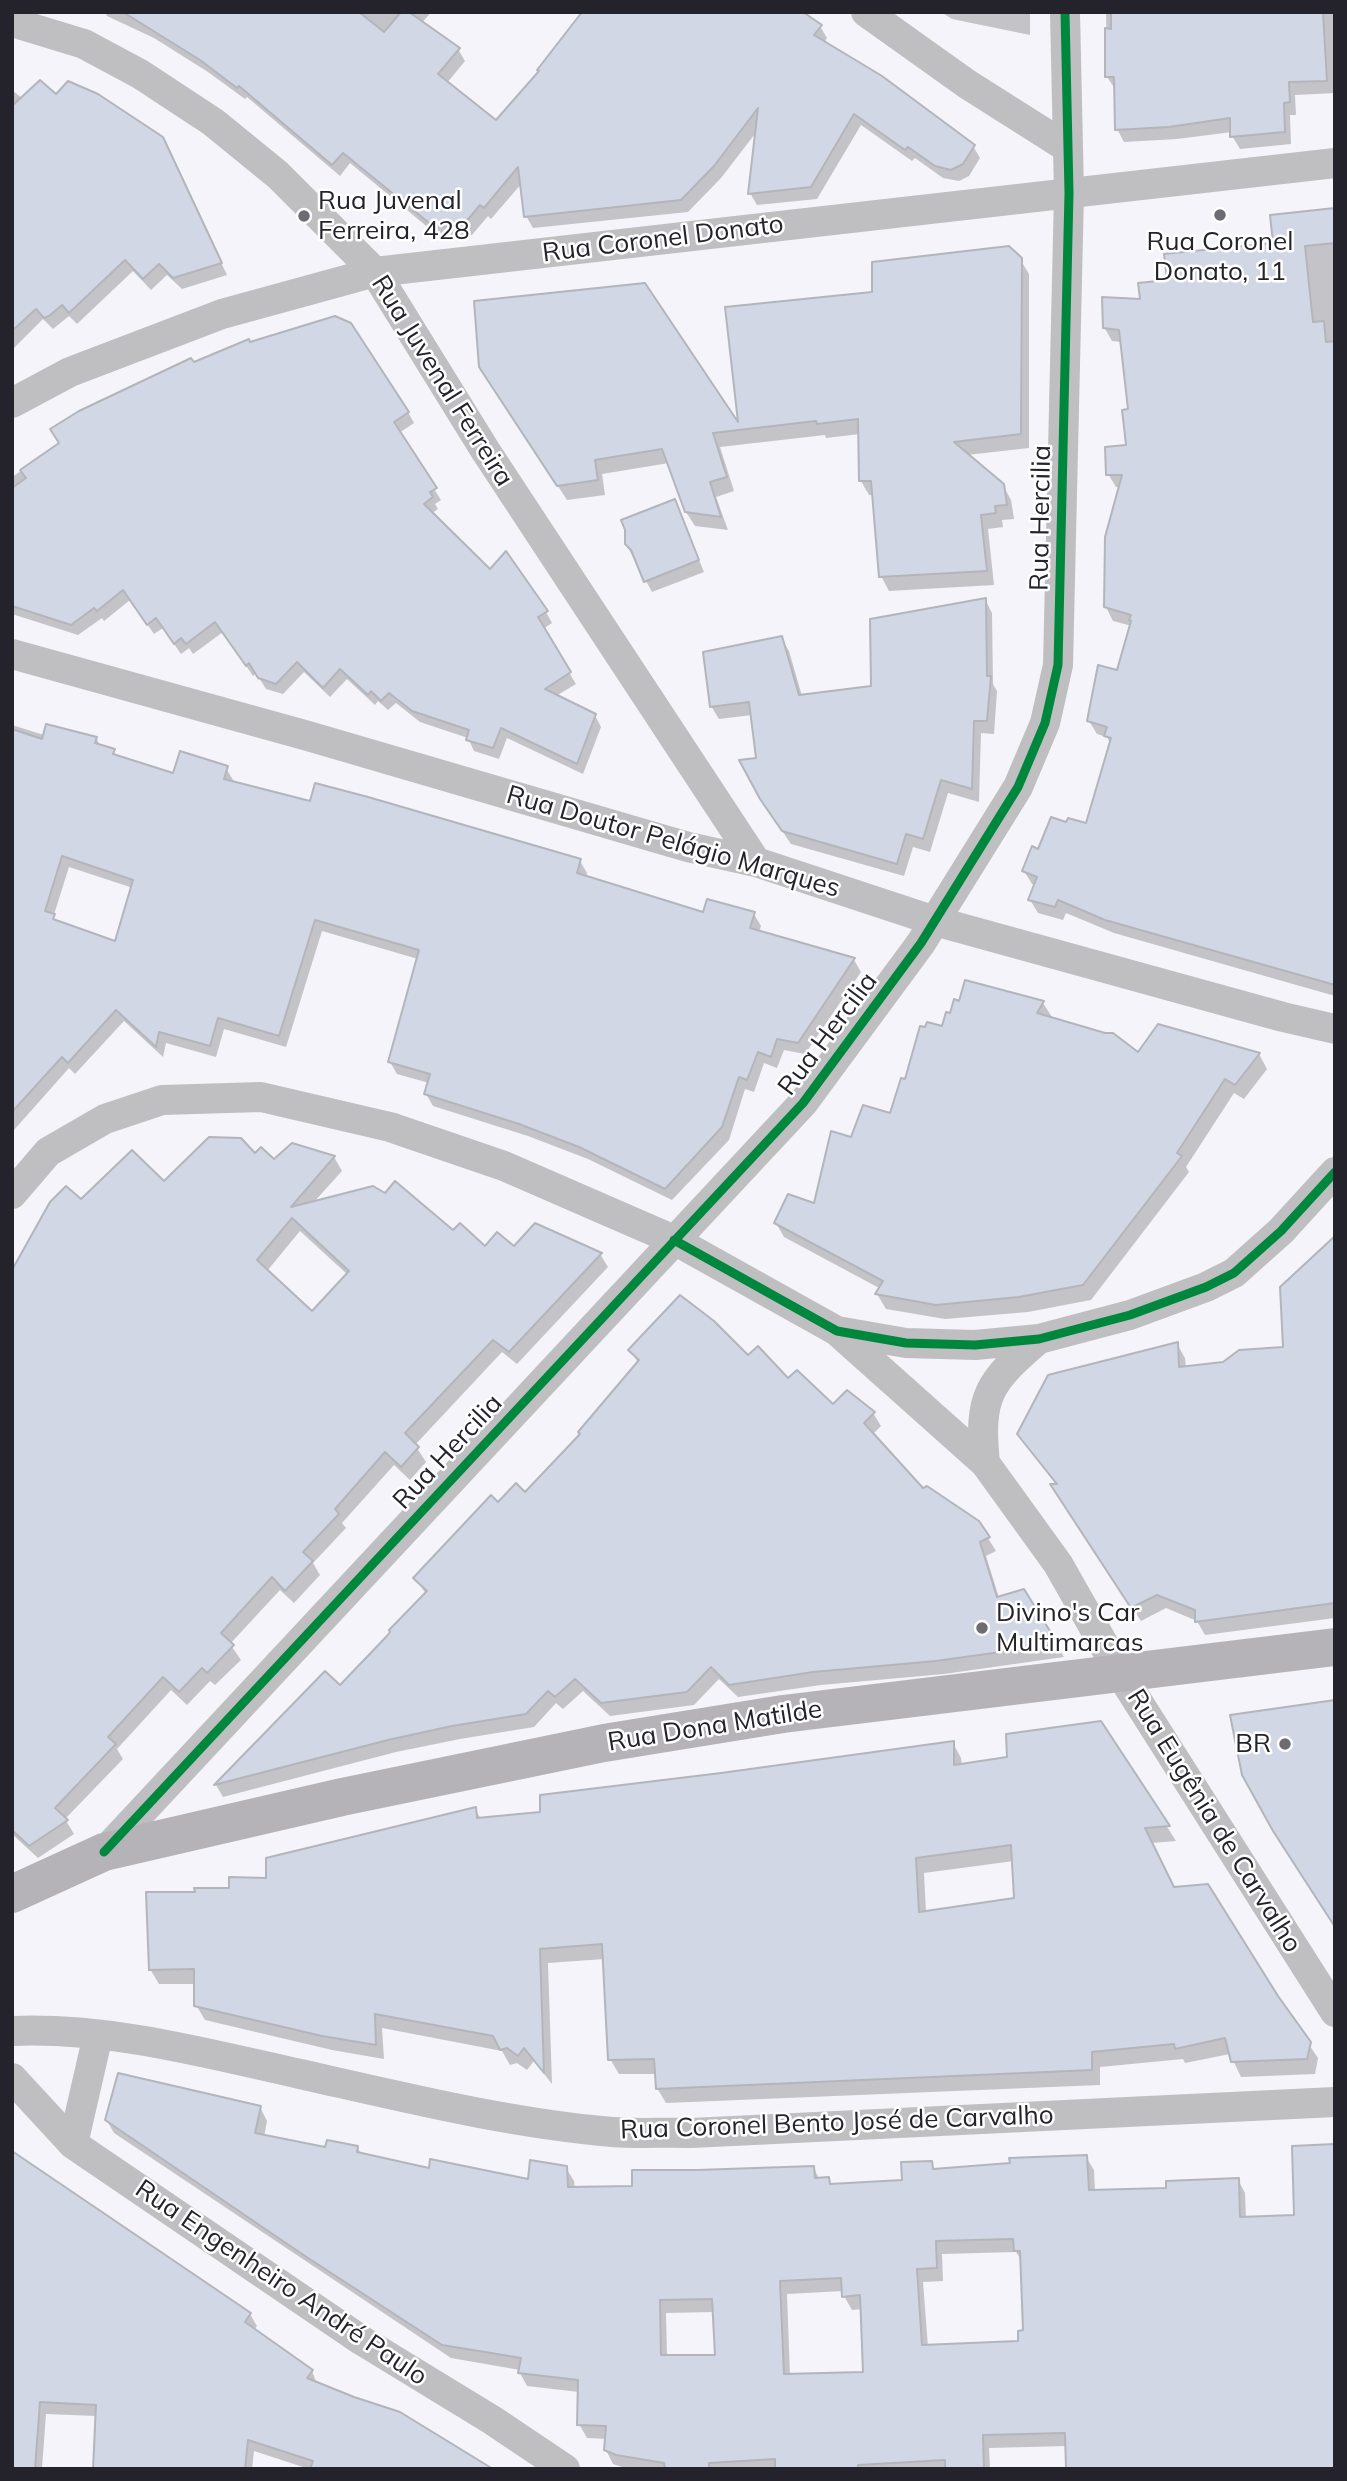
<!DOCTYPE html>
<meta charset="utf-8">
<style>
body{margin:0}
#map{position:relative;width:1347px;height:2481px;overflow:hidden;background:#f4f4fa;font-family:Mulish,sans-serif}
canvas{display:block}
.frame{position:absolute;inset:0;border:14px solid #24232c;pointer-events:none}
</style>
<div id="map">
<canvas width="1347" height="2481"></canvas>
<div class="frame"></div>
</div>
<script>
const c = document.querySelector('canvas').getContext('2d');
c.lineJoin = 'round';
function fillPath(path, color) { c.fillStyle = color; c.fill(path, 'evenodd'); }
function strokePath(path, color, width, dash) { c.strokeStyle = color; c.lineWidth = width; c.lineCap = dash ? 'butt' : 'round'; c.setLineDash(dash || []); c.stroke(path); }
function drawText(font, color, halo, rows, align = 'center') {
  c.font = font + ' Mulish,sans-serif'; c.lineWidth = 5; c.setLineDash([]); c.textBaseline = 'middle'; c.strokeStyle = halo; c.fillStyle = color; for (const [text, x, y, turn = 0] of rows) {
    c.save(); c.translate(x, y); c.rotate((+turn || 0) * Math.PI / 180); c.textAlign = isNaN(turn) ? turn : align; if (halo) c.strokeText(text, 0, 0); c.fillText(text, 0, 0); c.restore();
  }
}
fillPath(new Path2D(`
 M105,12H431L422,23L458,49L465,61L447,83L496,122L820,26L827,38L824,43L973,146L980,158L969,176L959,181L943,178L915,158L912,161L861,125L817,199L757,205L750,193L758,130L721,178L688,212L533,228L526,216L522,183L491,219L488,216L472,235L442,239L350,163L340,176L247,97L245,99L208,72L154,38L107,16Z
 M941,12H1030V35L952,19Z
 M1106,12H1335V93L1295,95L1296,115H1290L1291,144L1240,149L1232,136V132L1177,139L1124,142L1117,129L1116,90L1107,77Z
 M12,90L23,99L57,96L162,138L227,275L182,289L167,275L151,290L133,271L77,324L69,316L53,329L43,319L12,350Z
 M1335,210V996L1114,933L1066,913L1063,920L1038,913L1030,900L1036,886L1032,884L1024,871L1039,851L1067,825L1087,826L1111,745L1107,737L1097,734L1089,721L1118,673L1132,626L1113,621L1106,607L1120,488L1116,487L1108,474L1128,447L1130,411L1122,342L1112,341L1104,327L1168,281L1275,244Z
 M1020,259L1029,274V448L967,455L1003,485L1011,500L1014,519L1002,520L1003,527L988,529L994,585L889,591L881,576L874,495H869L861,481L860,434L826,438L825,435L720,447L734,491L716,497L728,530L695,526L686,512L669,463L602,474L605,495L567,500L490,382L740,429L873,294Z
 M193,364L408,412L414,423L399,433L441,500L435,504L438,509L431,514L490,571L546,612L552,623L543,629L576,684L556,696L595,715L601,727L583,774L507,738L499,759L474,751L468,738L420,722L396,703L388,710L378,701L375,705L347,679L330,697L304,672L283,694L266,689L256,673L253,676L223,632L193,654L189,648L181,654L163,628L154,634L130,600L104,621L102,618L78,635L12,614V477L61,444Z
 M675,501L704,572L652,592L626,544Z
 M985,599L992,613L993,684L997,691L994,734L981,733L979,802L948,793L930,852L913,847L904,876L791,844L770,813L758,759L752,715L719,719L711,706L781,638L789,651L802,696L873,688Z
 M12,725L44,735L96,738L101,747L113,751L117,756L174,775L226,768L233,780V783L311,803L580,861L587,873L586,878L704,914H754L761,926L759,932L854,960L861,972L805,1054L784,1050L777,1068L764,1063L754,1092L745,1089L729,1140L672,1200L588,1159L528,1136L433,1106L426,1094L429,1083L397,1074L390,1062L418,959L322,931L286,1047L224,1029L216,1057L166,1043L163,1057L124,1021L75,1074L69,1068L14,1130L12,1128ZM69,867L133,888L116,944L52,921Z
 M966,982L1043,1003L1052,1017L1138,1054H1259L1267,1069L1244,1099L1234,1093L1186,1167L1189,1172L1091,1300L1028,1312L945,1319L886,1309L877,1294L881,1289L784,1237L776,1223L816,1206L852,1139L892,1115L907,1081L960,1003Z
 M292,1145L334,1157L342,1171L313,1203L453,1232L486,1248L600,1254L608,1267L517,1364L502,1352L415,1445L426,1462L410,1480L394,1465L342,1523L346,1528L313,1563L320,1575L294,1603L280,1590L230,1644L241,1660L215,1685L210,1681L187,1705L171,1690L117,1749L123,1759L65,1819L74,1834L38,1858L12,1834V1273L81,1202L164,1184L255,1156L274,1162ZM300,1231L348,1275L312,1314L267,1271Z
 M1335,1251V1618L1205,1635L1197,1621L1166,1608L1141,1621L1061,1499L1057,1486L1028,1448L1019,1434L1177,1344L1185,1358L1186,1368L1224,1364L1285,1349Z
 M631,1350L748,1358L833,1407L873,1413L881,1426L872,1435L923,1490L978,1522L996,1551L986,1556L999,1598L1024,1591L1064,1657L944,1674L821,1685L738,1697L719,1679L694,1705L610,1716L583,1691L563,1709L556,1703L534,1727L460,1739L396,1752L223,1797L216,1785L325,1673L340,1688L426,1594L415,1578L498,1504L525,1494L582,1435L638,1363Z
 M1101,1723L1176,1841L1152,1843L1174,1888L1277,1997L1318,2058L1315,2074L1241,2077L1230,2054L1185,2063L1183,2059L1100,2067V2085L666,2103L657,2088V2074H619L610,2059L604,1959L548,1963L552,2084L534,2061L527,2070L517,2063L510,2065L502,2051L382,2028L384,2059L332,2050L205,2020L196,2005V1984H159L150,1969L196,1893L231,1890L268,1880L475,1809L481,1819L542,1814L953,1743L961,1758L962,1765L1009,1759ZM1014,1861L1015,1900L926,1912L924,1873Z
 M260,2107L267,2121L264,2137L326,2149L357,2147L362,2155L430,2170L529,2181L566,2168L574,2181L575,2188H634L813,2167L820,2180L829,2179L832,2186L904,2182L931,2163L936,2171L1086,2157L1094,2170L1095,2192L1168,2190L1238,2180L1245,2193L1246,2218L1335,2469L1067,2446L989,2448L990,2469L625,2468L613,2464L606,2450L607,2439L587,2438L579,2424V2392L527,2386L520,2373V2370L451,2358L114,2133L106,2119ZM1016,2252L1022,2261L1025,2332L1019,2343L928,2347L923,2282L943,2281L942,2254ZM843,2291L844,2296L852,2310L862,2309L865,2374L790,2376L787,2294ZM714,2312L717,2357L667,2356L666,2313Z
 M12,2313L250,2314L257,2326L254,2330L312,2371L317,2384L484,2469H309L254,2451L252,2469H95L97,2416L46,2414L42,2468L12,2466Z`), '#0003');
const building = new Path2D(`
 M123,12H359L384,32L401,12H409L460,48L438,74L496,120L539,71L537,70L582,12H803L822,25L814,35L882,76L975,145L963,164L951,170L935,166L908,147L905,150L854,114L811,187L748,194L758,108L714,166L681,200L524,217L518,167L484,208L480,205L465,223L434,227L343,153L332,165L239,86L237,88L200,60Z
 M1111,12H1323L1327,81L1289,82L1290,102L1284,103L1285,132L1230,137V118L1169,127L1115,130L1114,77H1105V28L1111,29Z
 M40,80L56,94L68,81L98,94L163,137L222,263L173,278L159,264L143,279L125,260L69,313L62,305L49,316L44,318L36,309L12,331V106Z
 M1335,208V243L1305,246L1313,322L1324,321L1326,342L1335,341V985L1105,920L1058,900L1055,907L1028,900L1037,877L1022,871L1032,846L1038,849L1051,817L1066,822L1068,818L1086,823L1111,738L1104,736L1107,727L1087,721L1098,665L1117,670L1131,621L1129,620L1131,615L1104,607L1105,537L1122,475H1106L1105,447L1126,445L1122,410L1128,409L1119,330L1103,328L1102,297L1140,299L1138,283L1167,280L1164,254L1273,243L1270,215Z
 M1009,246L1022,258L1021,434L954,442L1004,484L1007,505L995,506L996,513L981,515L987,571L879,577L871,481H859L858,419L817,424L816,421L713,433L727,477L710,482L721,517L685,512L662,449L595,460L598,480L557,486L479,367L474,301L645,283L738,422L725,307L872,292V262Z
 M335,316L351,323L409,412L394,422L437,488L430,492L433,497L424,504L490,569L506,551L548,611L538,617L571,672L545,689L596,714L577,764L501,728L493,748L466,740L469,730L412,711L389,693L381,701L371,691L368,695L340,669L323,688L297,662L276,684L258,678L249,663L246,666L215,622L186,644L181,638L174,644L156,618L147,625L123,590L97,611L94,608L71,625L12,606V488L26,478L20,470L59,443L50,429L79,411L191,358L194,362L249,339L250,342Z
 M675,499L699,560L644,582L631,550L625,544V530L621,520Z
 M986,598L987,676H991L987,721H974L972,789L941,780L923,839L906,834L897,864L782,831L760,799L739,760L756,758L749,702L710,707L703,652L782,636L799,695L871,686L870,619Z
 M46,724L97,737L95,743L115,749L113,754L173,773L180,751L228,766L224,779L310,801L315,783L368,797L581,859L577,873L703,912L707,899L755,912L750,928L855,958L798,1043L777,1039L771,1057L758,1052L747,1080L739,1077L722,1127L665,1189L579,1147L519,1124L424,1094L430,1074L388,1062L419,950L315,920L279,1036L218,1018L210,1046L159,1032L156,1047L116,1010L68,1063L62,1057L12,1112V729L42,739ZM62,856L133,880L115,941L53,919L55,914L45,911Z
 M965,980L1044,1001L1037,1013L1105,1033H1113L1138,1052L1158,1024L1260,1053L1235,1085L1225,1079L1177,1153L1182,1156L1083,1285L1019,1297L936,1305L875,1294L883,1281L774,1223L788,1194L814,1203L831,1131L851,1137L863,1105L890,1113L901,1078L905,1079L920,1026L925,1027L927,1022L942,1026L946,1012L950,1013L954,999L959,1001Z
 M209,1137L241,1138L255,1153L261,1147L274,1159L292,1143L335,1156L291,1207L373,1186L385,1193L395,1181L453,1230L460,1223L485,1246L497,1232L514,1246L535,1223L602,1253L509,1352L493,1340L405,1433L419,1447L401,1467L385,1452L335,1509L339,1514L303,1552L313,1561L285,1591L272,1577L221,1633L234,1645L207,1673L202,1668L179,1692L163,1677L108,1737L116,1744L55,1808L68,1820L29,1846L12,1830V1270L50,1202L66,1186L81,1199L132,1150L164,1181ZM292,1218L349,1271L312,1311L257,1260Z
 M1335,1236V1603L1195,1622V1610L1157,1595L1131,1608L1050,1484H1057L1017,1434L1048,1375L1178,1342L1179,1367L1223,1362L1239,1350L1283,1347L1280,1287Z
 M680,1295L714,1321L748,1355L758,1346L788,1378L797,1370L833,1404L847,1390L875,1412L864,1423L923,1488L927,1486L979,1521L990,1537L980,1542L997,1597L1024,1589L1058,1644L936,1661L813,1672L729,1685L711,1667L687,1692L601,1703L575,1679L555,1697L548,1691L526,1714L452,1726L388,1740L214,1785L325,1671L340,1685L386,1637L390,1632L389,1630L427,1591L413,1578L491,1495L498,1502L516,1483L525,1492L580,1434L578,1432L639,1360L628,1350Z
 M1335,1700V1927L1273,1831L1242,1775L1230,1715Z
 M1101,1721L1170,1826L1145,1828L1174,1887L1208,1884L1278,1996L1311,2042L1307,2059L1231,2062L1225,2038L1175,2049L1174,2044L1092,2052V2070L656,2089L654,2059L608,2060L602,1944L540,1949L544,2073L524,2048L518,2056L507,2048L500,2050L493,2036L375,2014L376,2045L322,2036L194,2006V1969L149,1970L146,1892H195L194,1888H229V1877L266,1878V1858L476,1807L477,1818L540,1812V1795L721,1773L954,1741V1765L1007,1757L1006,1734ZM1011,1845L1014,1898L919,1912L916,1858Z
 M118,2073L261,2106L255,2133L325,2147L327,2140L358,2146L357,2152L429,2168L430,2159L528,2179L530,2160L567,2166L568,2187L632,2186V2170H697L814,2166L815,2178L829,2177L830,2184L902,2180L901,2162L932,2161L933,2169L1010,2163L1009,2158L1087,2155L1089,2190L1166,2188V2181L1239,2178L1240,2217L1294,2215L1292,2146L1335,2144V2469H1066L1065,2433L983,2435L984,2469H945V2460L858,2465V2469H775V2459L709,2463V2469H665L664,2463L616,2455L604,2450L606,2426L577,2425L578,2380L518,2373L521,2358L442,2345L305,2256L105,2120ZM1013,2239L1014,2251H1020L1023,2330L1018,2331V2341L922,2345L917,2269L937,2268L936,2241ZM841,2278L842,2297L860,2295L863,2372L784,2374L780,2281ZM712,2299L715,2355H661L660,2300Z
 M12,2151L251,2313L245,2322L313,2370L307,2378L354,2397L400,2412L493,2469H310L313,2461L248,2440L245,2469H93L96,2405L40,2402L35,2469H12Z`);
fillPath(building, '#d1d7e5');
strokePath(building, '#b3b5bb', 2);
strokePath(new Path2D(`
 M866,12L967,84L1068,148
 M12,22L84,44L140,74L213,122L278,175L375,272L485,450L756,862
 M12,403L70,372L222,314L375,272L1335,163
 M12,654L308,736L688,847L756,862L935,921L1283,1017L1335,1029
 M12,1194L48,1152L105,1119L162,1100L261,1097L390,1127L504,1166L674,1240L837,1331L985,1463L1058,1564L1121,1675L1335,2012
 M837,1331L906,1343L975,1345L1039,1339L1130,1315L1206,1287L1234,1273L1281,1231L1335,1172
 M985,1463C978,1395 989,1382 1039,1339
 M104,1852L803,1103L921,943L1018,787L1045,723L1058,665L1069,193L1065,12
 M12,2031C109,2027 205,2053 300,2074C403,2097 507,2123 612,2132C638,2134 665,2132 691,2133L1335,2102
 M12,2078L73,2144L361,2340L492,2420L565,2469
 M73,2144L98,2035`), '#bfbec1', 30);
strokePath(new Path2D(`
 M12,1894L104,1852L342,1797L604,1743L783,1714L1335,1647`), '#b6b3b8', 38);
strokePath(new Path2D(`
 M674,1240L837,1331L906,1343L975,1345L1039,1339L1130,1315L1206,1287L1234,1273L1281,1231L1335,1172
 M104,1852L803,1103L921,943L1018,787L1045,723L1058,665L1069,193L1065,12`), '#00873e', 9);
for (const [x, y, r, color] of [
 [1220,215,7,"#6d6c74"],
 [304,216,7,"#6d6c74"],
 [982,1628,7,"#6d6c74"],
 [1285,1744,7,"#6d6c74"]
]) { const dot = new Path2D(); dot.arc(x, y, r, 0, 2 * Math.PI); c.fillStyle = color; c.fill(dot); strokePath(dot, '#fff', 2.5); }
drawText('26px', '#24232c', '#fff', [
 ["Rua Juvenal",318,201],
 ["Ferreira, 428",318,231],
 ["Rua Coronel",1220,242,"center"],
 ["Donato, 11",1220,272,"center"],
 ["Divino's Car",996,1613],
 ["Multimarcas",996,1643],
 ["BR",1271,1744,"right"]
], 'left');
drawText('26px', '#24232c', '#fff', [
 ["Rua Coronel Donato",663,239,-7],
 ["Rua Juvenal Ferreira",442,381,58],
 ["Rua Hercilia",1041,518,-89],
 ["Rua Doutor Pelágio Marques",673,842,16],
 ["Rua Hercilia",828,1034,-53],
 ["Rua Hercilia",448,1452,-47],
 ["Rua Dona Matilde",715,1726,-9],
 ["Rua Eugênia de Carvalho",1214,1821,58],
 ["Rua Coronel Bento José de Carvalho",837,2123,-2],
 ["Rua Engenheiro André Paulo",281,2283,34]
]);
</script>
